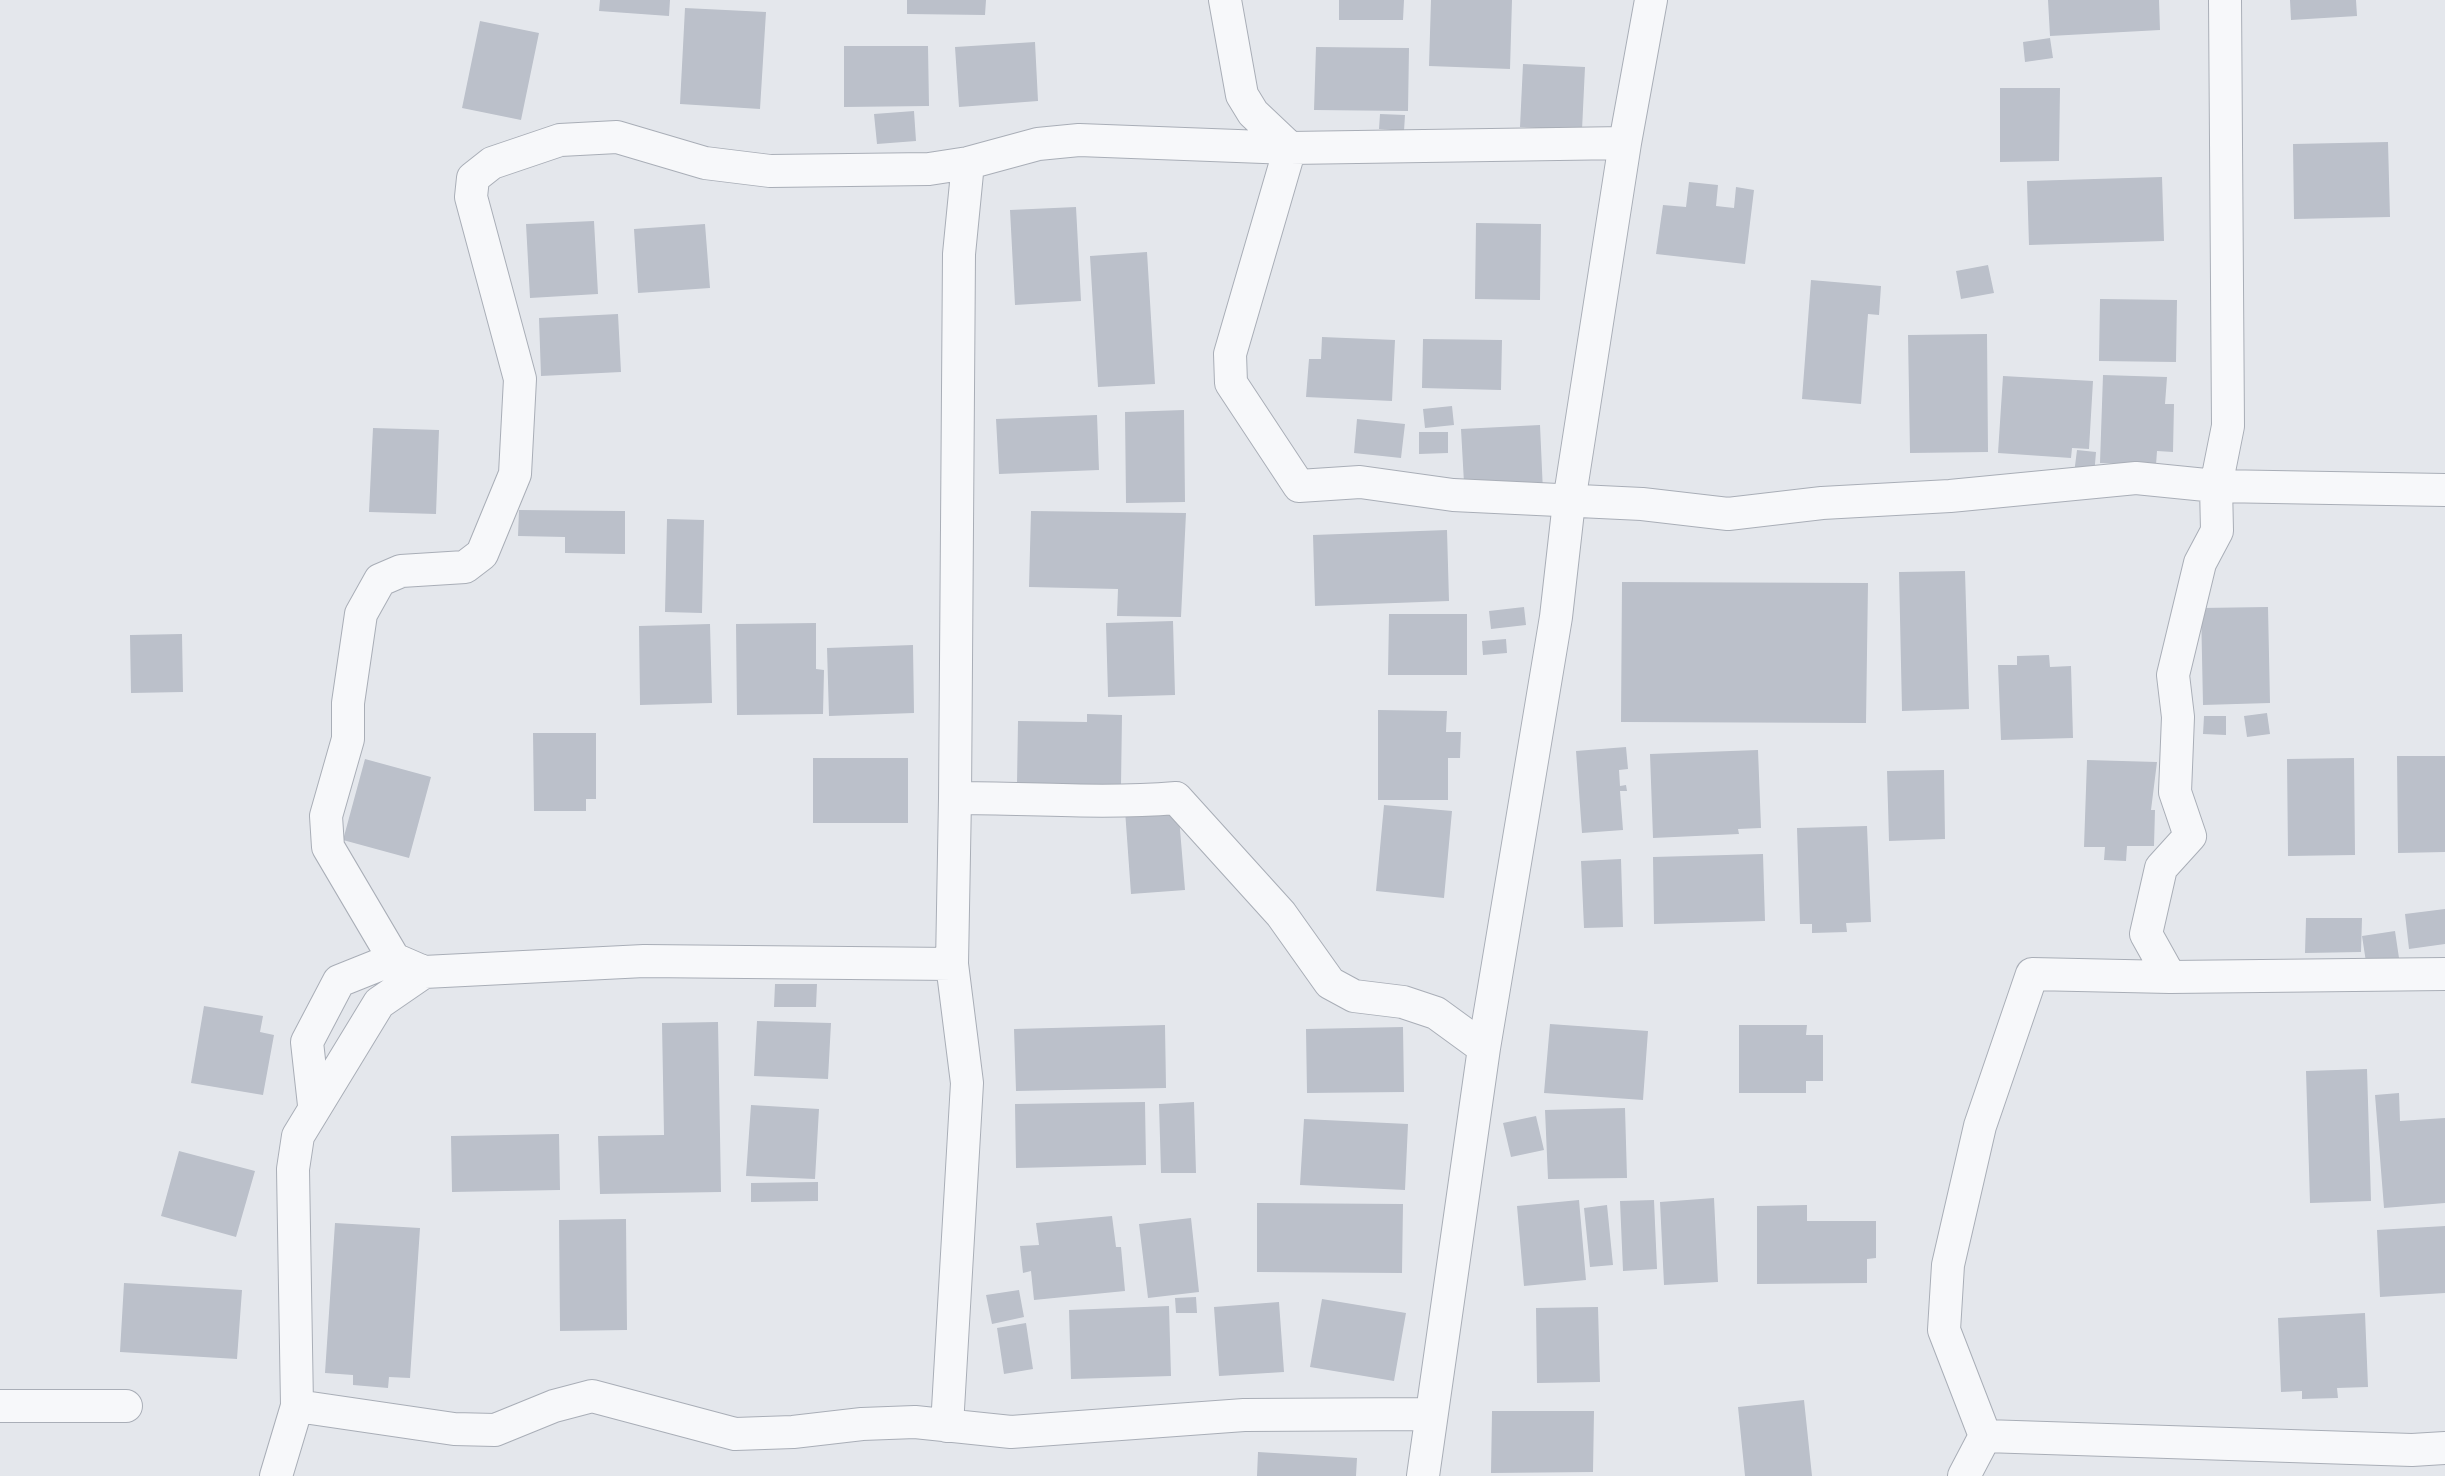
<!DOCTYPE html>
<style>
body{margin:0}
canvas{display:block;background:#e4e7ec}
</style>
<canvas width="2445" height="1476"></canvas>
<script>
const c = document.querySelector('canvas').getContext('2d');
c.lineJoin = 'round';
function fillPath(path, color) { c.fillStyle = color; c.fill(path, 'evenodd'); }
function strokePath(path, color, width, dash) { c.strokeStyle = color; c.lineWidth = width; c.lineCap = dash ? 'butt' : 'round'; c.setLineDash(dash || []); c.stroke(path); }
fillPath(new Path2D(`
 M600,0H670L669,16L599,11Z
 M907,0H986L985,15L907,14Z
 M1339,0H1404L1403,20H1339Z
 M1431,0H1512L1510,69L1429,66Z
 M2048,0H2159L2160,30L2050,36Z
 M2290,0H2356L2357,16L2291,20Z
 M685,8L766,12L760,109L680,104Z
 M480,21L539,33L521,120L462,108Z
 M2050,38L2053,58L2025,62L2023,42Z
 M1035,42L1038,101L959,107L955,47Z
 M844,46H928L929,106L844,107Z
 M1316,47L1409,48L1408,111L1314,110Z
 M1523,64L1585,67L1582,130L1520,127Z
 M2000,88H2060L2059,161L2000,162Z
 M914,111L916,141L877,144L874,114Z
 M1380,114L1405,115L1404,131L1379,129Z
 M2388,142L2390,217L2294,219L2293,144Z
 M2162,177L2164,241L2029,245L2027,181Z
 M1689,182L1718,185L1716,206L1734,208L1736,187L1754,190L1745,264L1656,254L1663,205L1686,207Z
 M1076,207L1081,301L1015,305L1010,210Z
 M594,221L598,294L530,298L526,224Z
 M1476,223L1541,224L1540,300L1475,299Z
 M705,224L710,288L638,293L634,229Z
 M1147,252L1155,384L1098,387L1090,256Z
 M1988,265L1994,293L1961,299L1956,271Z
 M1811,280L1881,286L1879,315L1868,314L1861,404L1802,399Z
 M2100,299L2177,300L2176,362L2099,361Z
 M618,314L621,372L541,376L539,318Z
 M1987,334L1988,452L1910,453L1908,335Z
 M1322,337L1395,340L1392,401L1306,397L1309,359H1321Z
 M1423,339L1502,340L1501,390L1422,388Z
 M2103,375L2167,377L2165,404H2174L2173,452L2157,451L2156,465L2100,463Z
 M2003,376L2093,381L2089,449L2072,448L2071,458L1998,453Z
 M1452,406L1454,425L1425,428L1423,409Z
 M1184,410L1185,502L1126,503L1125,412Z
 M1097,415L1099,470L999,474L996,419Z
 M1357,419L1405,424L1401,458L1354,453Z
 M1540,425L1543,492L1507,494L1506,481L1464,483L1461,429Z
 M373,428L439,430L436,514L369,512Z
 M1419,432H1448V453L1419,454Z
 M2077,450L2096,452L2094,476L2074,474Z
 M519,510L625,511V554L565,553V537L518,536Z
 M1031,511L1186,513L1181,617L1117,616L1118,589L1029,587Z
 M667,519L704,520L702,613L665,612Z
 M1447,530L1449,601L1315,606L1313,535Z
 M1965,571L1969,709L1902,711L1899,572Z
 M1622,582L1868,583L1866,723L1621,722Z
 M1524,607L1526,625L1491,629L1489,611Z
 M2268,607L2270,703L2203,705L2201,608Z
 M1389,614H1467V675H1388Z
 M1173,621L1175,695L1108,697L1106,623Z
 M816,623V669L824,670L823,714L737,715L736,624Z
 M710,624L712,703L640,705L639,626Z
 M182,634L183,692L131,693L130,635Z
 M1506,639L1507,653L1483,655L1482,641Z
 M913,645L914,713L829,716L827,648Z
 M2049,655L2050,667L2071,666L2073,738L2001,740L1998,665H2017V656Z
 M1378,710L1447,711L1446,732H1461L1460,758H1448V800H1378Z
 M2267,713L2270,734L2247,737L2244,716Z
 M1087,714L1122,715L1121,786L1017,784L1018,721L1087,722Z
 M2204,716H2226V735L2203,734Z
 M533,733H596V799H586V811H534Z
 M1626,747L1628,769L1619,770L1620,786L1626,785L1627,791H1620L1623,830L1582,833L1576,751Z
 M1758,750L1761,828L1738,829L1739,834L1653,838L1650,754Z
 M2397,756H2445V852L2398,853Z
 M813,758H908V823H813Z
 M2354,758L2355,855L2288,856L2287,759Z
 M365,759L431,777L409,858L343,840Z
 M2087,760L2157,762L2151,810H2155L2154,846H2127L2126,861L2104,860L2105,847H2084Z
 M1944,770L1945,839L1889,841L1887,771Z
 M1178,805L1185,890L1131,894L1125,810Z
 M1384,805L1452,811L1444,898L1376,891Z
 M1867,826L1871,922L1846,923L1847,932L1812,933V924H1800L1797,828Z
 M1763,854L1765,921L1654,924L1653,857Z
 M1621,859L1623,927L1584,928L1581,861Z
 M2445,909V944L2409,949L2405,914Z
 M2306,918H2362L2361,952L2305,953Z
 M2395,931L2399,958L2366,962L2362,936Z
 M775,984H817L816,1007H774Z
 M204,1006L263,1016L260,1032L274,1035L263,1095L191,1083Z
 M757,1021L831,1023L828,1079L754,1076Z
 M718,1022L721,1192L600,1194L598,1136L664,1135L662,1023Z
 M1550,1024L1648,1031L1643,1100L1544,1093Z
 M1165,1025L1166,1088L1016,1091L1014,1029Z
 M1739,1025H1807L1806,1035H1823V1081H1806V1093H1739Z
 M1403,1027L1404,1092L1307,1093L1306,1029Z
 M2367,1069L2371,1201L2310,1203L2306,1071Z
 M2399,1093L2400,1121L2445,1118V1203L2384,1208L2375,1095Z
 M1145,1102L1146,1165L1016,1168L1015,1104Z
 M1194,1102L1196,1173H1161L1159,1104Z
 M751,1105L819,1109L815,1179L746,1176Z
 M1625,1108L1627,1178L1548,1179L1545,1110Z
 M1536,1116L1544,1150L1511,1157L1503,1123Z
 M1304,1119L1408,1124L1405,1190L1300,1185Z
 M559,1134L560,1190L452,1192L451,1136Z
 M179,1151L255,1171L236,1237L161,1216Z
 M818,1182V1201L751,1202V1183Z
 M1714,1198L1718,1282L1664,1285L1660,1202Z
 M1579,1200L1586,1280L1524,1286L1517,1206Z
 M1654,1200L1657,1269L1623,1271L1620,1201Z
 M1257,1203L1403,1204L1402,1273L1257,1272Z
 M1607,1205L1613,1265L1590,1267L1584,1208Z
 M1807,1205V1221H1876V1258L1867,1259V1283L1757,1284V1206Z
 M1112,1216L1116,1247H1121L1125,1291L1034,1300L1031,1271L1023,1273L1020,1246L1039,1245L1036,1223Z
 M1191,1218L1199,1292L1148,1298L1139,1224Z
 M626,1219L627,1330L560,1331L559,1220Z
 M335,1223L420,1228L410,1378L389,1377L388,1388L353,1385V1375L325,1373Z
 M2445,1226V1293L2380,1297L2377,1230Z
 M124,1283L242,1290L237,1359L120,1352Z
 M1019,1290L1024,1317L992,1324L986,1295Z
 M1196,1297L1197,1313H1176L1175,1298Z
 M1322,1299L1406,1313L1394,1381L1310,1367Z
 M1279,1302L1284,1372L1219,1376L1214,1307Z
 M1169,1306L1171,1376L1071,1379L1069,1310Z
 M1598,1307L1600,1382L1537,1383L1536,1308Z
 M2365,1313L2368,1387L2337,1388L2338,1398L2302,1399V1391L2281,1392L2278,1318Z
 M1026,1323L1033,1369L1004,1374L997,1328Z
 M1804,1400L1812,1476H1745L1738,1407Z
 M1492,1411H1594L1593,1472L1491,1473Z
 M1258,1452L1357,1458L1356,1476H1257Z`), '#bbc0ca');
const street = new Path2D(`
 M1225,0L1242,95L1253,113L1290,148L1230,354L1231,383L1299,486L1360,482L1453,495L1642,504L1728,514L1822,503L1950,496L2136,478L2216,486L2445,490
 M955,798L959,254L968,163
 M424,972L644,961L952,964L955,798C1029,798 1102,804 1176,798L1281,914L1330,983L1354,996L1403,1002L1436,1013L1484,1048
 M2170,977L2445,974
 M314,1105L307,1042L339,981L394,959
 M0,1406H126
 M297,1406L454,1429L495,1430L554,1406L592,1396L735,1434L793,1432L862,1424L915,1422L1011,1432L1244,1415L1430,1414
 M947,1426L967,1083L952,964
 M1985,1436L1944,1330L1948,1265L1980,1126L2032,974L2170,977L2146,934L2161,868L2190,836L2175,792L2178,717L2173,675L2200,563L2217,531L2216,486L2228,426L2225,0
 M276,1476L297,1406L293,1169L298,1136L379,1003L424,972L394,959L328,847L326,816L348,739V703L361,614L380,580L401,571L465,567L482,554L515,474L520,379L471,197L473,178L492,163L560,140L617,137L705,163L770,171L929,169L968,163L1038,144L1079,140L1290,148L1625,143
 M1423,1476L1484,1048L1556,617L1569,502L1625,143L1651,0
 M1964,1476L1985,1436L2412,1450L2445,1448`);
strokePath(street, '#a9aeb7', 34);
strokePath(street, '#f7f8fa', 32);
</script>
